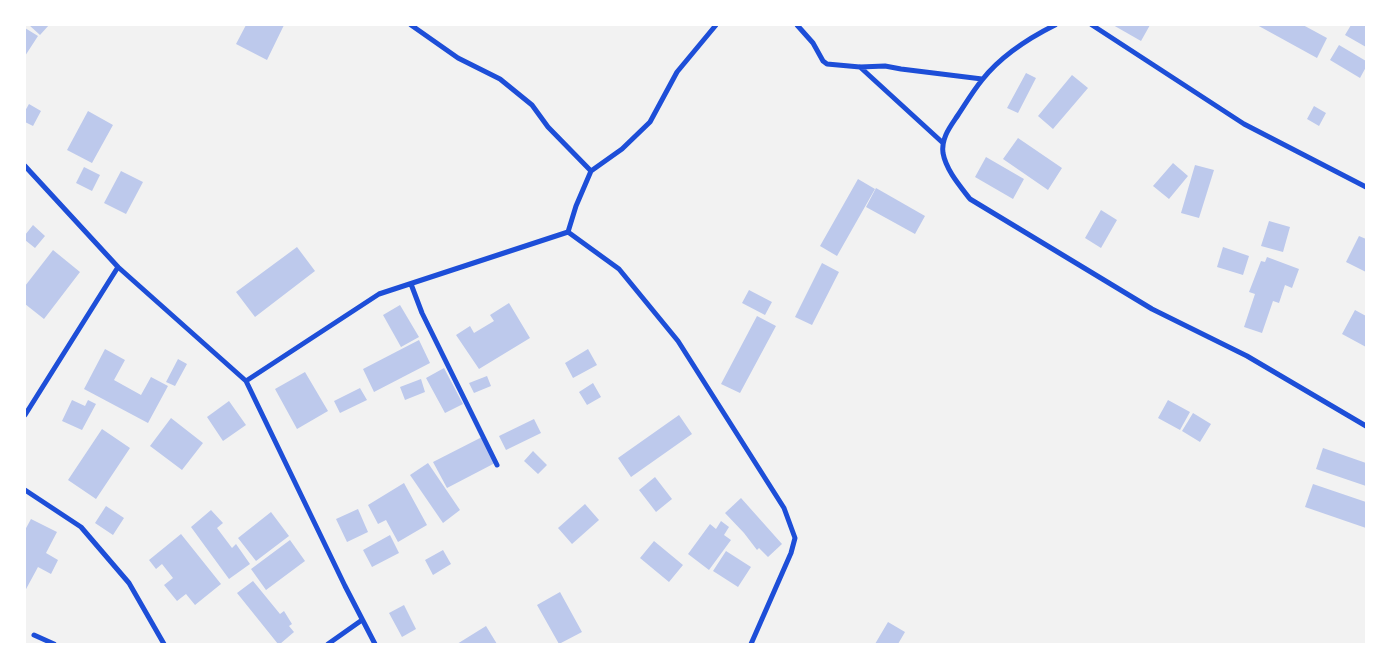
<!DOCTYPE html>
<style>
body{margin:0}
#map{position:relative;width:1391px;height:669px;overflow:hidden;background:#f2f2f2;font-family:"Titillium Web",sans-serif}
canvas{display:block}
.frame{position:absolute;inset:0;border:26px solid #fff;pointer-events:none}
</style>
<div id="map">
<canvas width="1391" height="669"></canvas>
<div class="frame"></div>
</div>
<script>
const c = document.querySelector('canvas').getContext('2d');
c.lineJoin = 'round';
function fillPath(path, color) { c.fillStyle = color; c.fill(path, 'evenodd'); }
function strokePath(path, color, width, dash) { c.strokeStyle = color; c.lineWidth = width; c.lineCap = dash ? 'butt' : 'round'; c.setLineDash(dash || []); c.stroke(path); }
fillPath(new Path2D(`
 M29,25H49L40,35Z
 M246,25H284L267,60L236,44Z
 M1113,25H1150L1141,41Z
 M1257,25H1303L1327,38L1317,58Z
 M1351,25H1366V47L1345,35Z
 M25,28L38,36L25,56Z
 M1339,45L1366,61V67L1360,78L1330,60Z
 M1026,73L1036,78L1018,113L1007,108Z
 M1072,75L1088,88L1053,129L1038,116Z
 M29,104L41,111L33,126L25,122V111Z
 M1314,106L1326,113L1319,126L1307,119Z
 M88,111L113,125L92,163L67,150Z
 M1018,138L1062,168L1048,190L1003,159Z
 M986,157L1024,179L1013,199L975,177Z
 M1173,163L1188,176L1169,199L1153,186Z
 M1195,165L1214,170L1199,218L1181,213Z
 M84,167L100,175L92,191L76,183Z
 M121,171L143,182L126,214L104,203Z
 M858,179L875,189L837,256L820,246Z
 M876,188L925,216L915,234L866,207Z
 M1101,210L1117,220L1101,248L1085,238Z
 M1269,221L1290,227L1283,252L1261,246Z
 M33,225L45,236L35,248L25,240V235Z
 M1359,236L1366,239V272L1346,262Z
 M297,247L315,271L255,317L236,292Z
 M1223,247L1249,256L1243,275L1217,267Z
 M53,250L80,272L44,319L25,304V286Z
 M1267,257L1299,269L1292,288L1285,285L1279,303L1273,301L1262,333L1244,327L1255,294L1249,292L1261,261L1265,262Z
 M822,263L839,272L812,325L795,317Z
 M749,290L772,302L765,315L742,303Z
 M509,303L530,338L479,369L456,335L470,326L474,333L494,321L490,315Z
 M400,305L419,337L401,347L383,315Z
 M1355,310L1366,316V347L1342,334Z
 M757,316L776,326L740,393L721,384Z
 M419,340L430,363L374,392L363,369Z
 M105,349L125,360L114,380L141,395L151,377L168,386L148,423L84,389Z
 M588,349L597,365L573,378L565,363Z
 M178,359L187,364L175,386L166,382Z
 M444,368L463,404L445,413L426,378Z
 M305,372L328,411L297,429L275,389Z
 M487,376L491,386L474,393L469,383Z
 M421,379L425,392L405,400L400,387Z
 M593,383L601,397L587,405L579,392Z
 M360,388L367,400L340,413L334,401Z
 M72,400L85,406L88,400L96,404L82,430L62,421Z
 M1168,400L1190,412L1180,430L1158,418Z
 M229,401L246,425L223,441L207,417Z
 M1193,413L1211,424L1200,442L1182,431Z
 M679,415L692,434L631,477L618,458Z
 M171,418L203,443L182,470L150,446Z
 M534,419L541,433L506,450L499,436Z
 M102,429L130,448L96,499L68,480Z
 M482,437L495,463L447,488L433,462Z
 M1323,448L1366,463V486L1316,469Z
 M533,451L547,465L538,474L524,461Z
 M428,463L460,510L443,523L410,475Z
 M655,477L672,499L656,512L639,490Z
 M404,483L427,525L398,542L386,520L378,524L368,505Z
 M1313,484L1366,502V528L1305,507Z
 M741,498L782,544L768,557L759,548L757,550L744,533L725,513Z
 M585,504L599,520L572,544L558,528Z
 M106,506L124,518L113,535L95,523Z
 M358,509L368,532L347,542L336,519Z
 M211,510L223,523L217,528L232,548L236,544L250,564L229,579L191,527Z
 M271,512L289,536L256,561L238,538Z
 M31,519L57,532L46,553L58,560L51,574L38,567L25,591V530Z
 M721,521L729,527L724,535L731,540L709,570L688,554L710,524L716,529Z
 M181,534L221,584L195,605L186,594L177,601L164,585L173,578L162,564L156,569L149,560Z
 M390,535L399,553L372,567L363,550Z
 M290,540L305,561L266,590L251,569Z
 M654,541L683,565L669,582L640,558Z
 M443,550L451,564L433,575L425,560Z
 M726,551L751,567L738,587L713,571Z
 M253,581L280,614L284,611L292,624L289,626L294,632L280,644H278L237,593Z
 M560,592L582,632L559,644L537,605Z
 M404,605L416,629L402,637L389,613Z
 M888,622L905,632L898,644H875Z
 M486,626L497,644H457Z`), '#bdc9ec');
strokePath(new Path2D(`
 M411,25L458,58L500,79L532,105L548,127L591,171L576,206L568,232
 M797,25L813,43L823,61L827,64L860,67L885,66L901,69L982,79
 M1055,25C1029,38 1000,57 982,80C973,91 966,103 958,115C950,127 941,138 943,153C946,170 960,186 970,199L1152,309L1247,356L1366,426
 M1092,25L1244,124L1366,187
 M860,67L943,143
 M25,166L118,267L25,415
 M591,171L622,149L650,122L677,72L716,25
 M568,232L619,269L678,341L784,508L795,538L791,553L751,644
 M118,267L246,381L345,586L375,644
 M411,284L422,313L497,465
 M246,381L379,294L568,232
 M25,490L81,527L129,583L164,644
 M34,635L54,644
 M328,644L362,620`), '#1d4ed8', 5);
</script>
